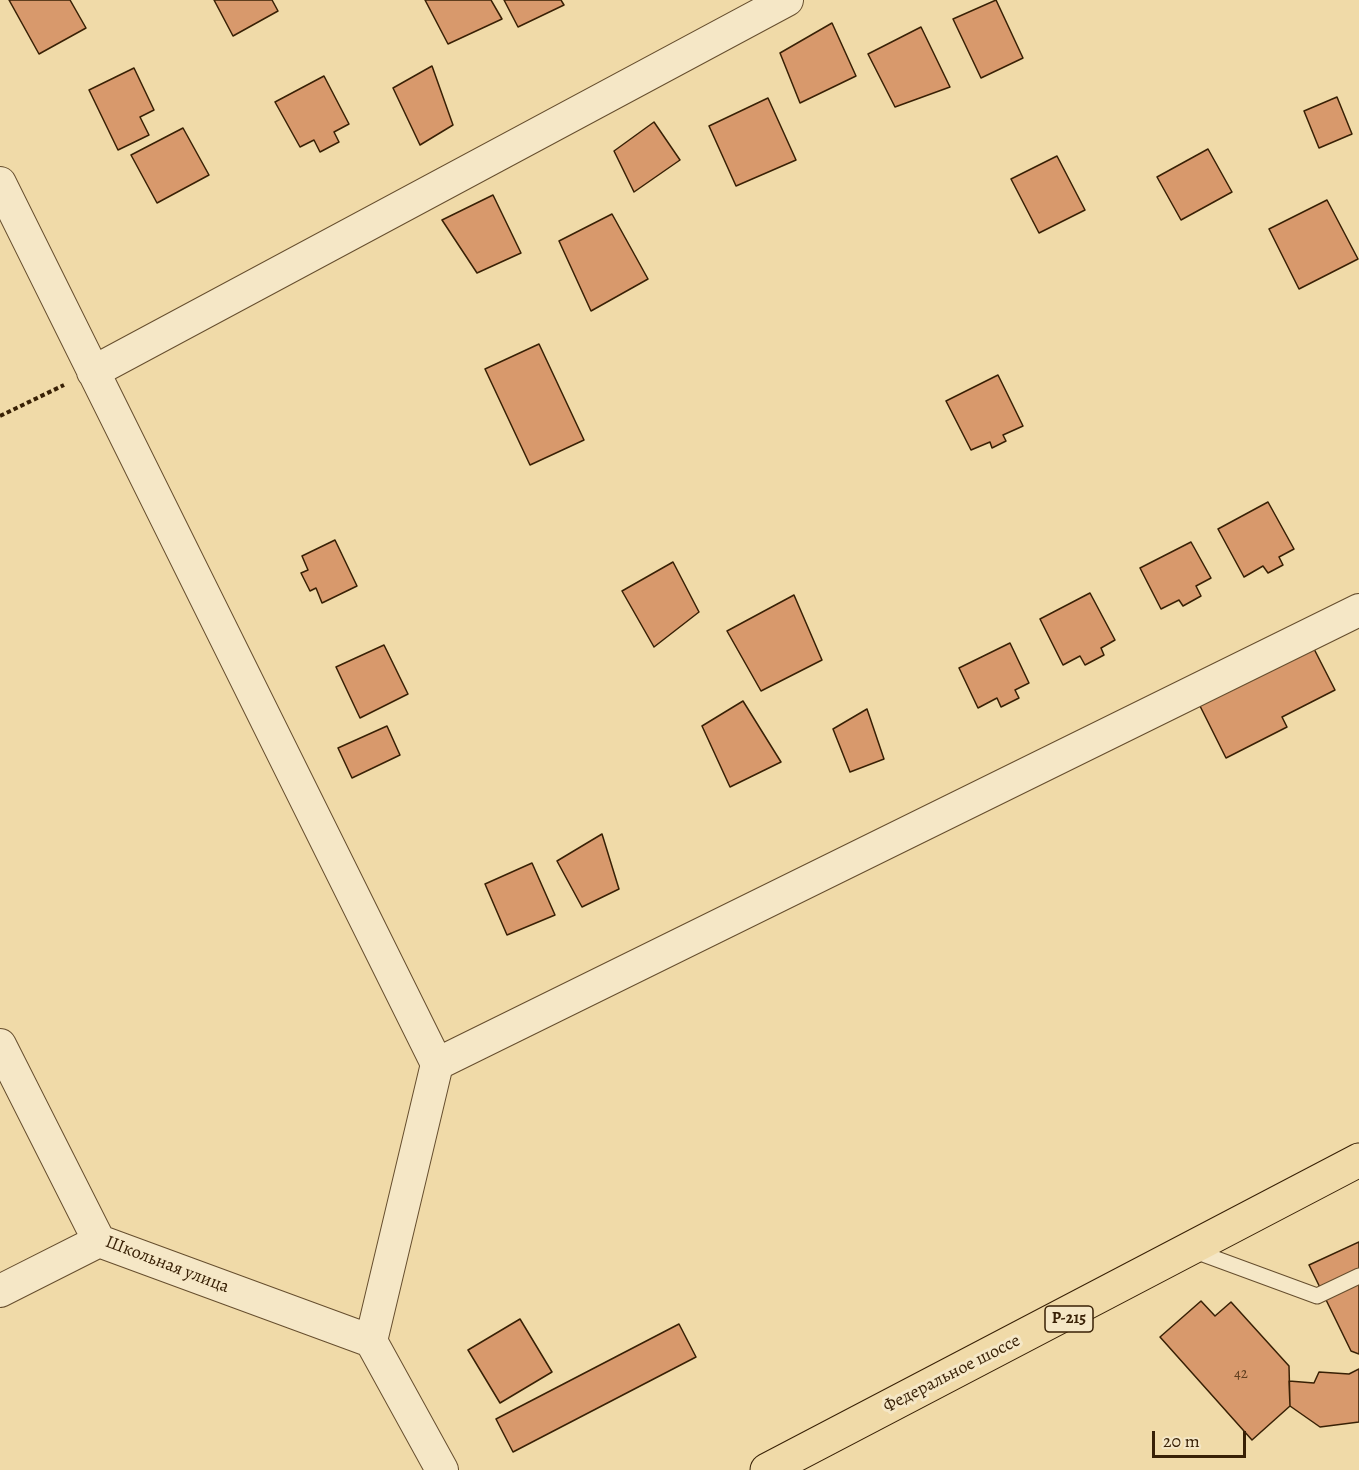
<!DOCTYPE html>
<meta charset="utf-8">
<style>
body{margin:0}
#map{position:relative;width:1359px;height:1470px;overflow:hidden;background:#f0daa8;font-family:Alegreya,serif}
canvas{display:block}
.scale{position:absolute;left:1152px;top:1431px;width:94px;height:27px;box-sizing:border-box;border:3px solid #382005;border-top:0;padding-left:8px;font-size:18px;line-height:21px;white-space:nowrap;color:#382005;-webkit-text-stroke:4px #f5e7c6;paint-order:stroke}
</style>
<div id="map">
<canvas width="1359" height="1470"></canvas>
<div class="scale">20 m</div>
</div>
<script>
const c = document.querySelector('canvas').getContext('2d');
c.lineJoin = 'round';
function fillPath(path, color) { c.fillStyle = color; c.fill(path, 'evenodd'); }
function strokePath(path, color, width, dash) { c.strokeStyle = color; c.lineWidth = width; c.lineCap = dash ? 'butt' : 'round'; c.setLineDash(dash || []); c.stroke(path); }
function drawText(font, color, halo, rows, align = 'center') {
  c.font = font + ' Alegreya,serif'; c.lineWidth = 6; c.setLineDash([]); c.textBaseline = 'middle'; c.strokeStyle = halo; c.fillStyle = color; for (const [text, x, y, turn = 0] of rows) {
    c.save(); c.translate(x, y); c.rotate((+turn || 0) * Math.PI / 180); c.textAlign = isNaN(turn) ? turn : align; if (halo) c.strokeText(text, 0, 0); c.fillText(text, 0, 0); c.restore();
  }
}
const building = new Path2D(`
 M9,0H70L86,28L39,54Z
 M214,0H272L278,11L233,36Z
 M425,0H491L502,19L448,44Z
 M504,0H561L564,5L518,27Z
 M996,0L1023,58L981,78L953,19Z
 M832,23L856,76L800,103L780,53Z
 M921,27L950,87L895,107L868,54Z
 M432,66L453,125L420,145L393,88Z
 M134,68L154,110L140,117L149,135L118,150L89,90Z
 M324,76L349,124L334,132L339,142L320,152L314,140L300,147L275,102Z
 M1337,97L1352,134L1319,148L1304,111Z
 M768,98L796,160L736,186L709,126Z
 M654,122L680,160L634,192L614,151Z
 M183,128L209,175L157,203L131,155Z
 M1208,149L1232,192L1181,220L1157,177Z
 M1057,156L1085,210L1039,233L1011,179Z
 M493,195L521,253L477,273L442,220Z
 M1327,200L1358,259L1299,289L1269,229Z
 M612,214L648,279L591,311L559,241Z
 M539,344L584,440L530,465L485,369Z
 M998,375L1023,426L1003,435L1006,441L992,448L990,442L971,450L946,401Z
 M1268,502L1294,549L1279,557L1283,565L1268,573L1263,566L1244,577L1218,529Z
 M335,540L357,586L322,603L316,588L310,591L301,573L308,570L302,556Z
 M1191,542L1211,578L1196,586L1201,596L1183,606L1179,600L1161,609L1140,568Z
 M673,562L699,612L654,647L622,591Z
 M1090,593L1115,640L1101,648L1104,655L1085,665L1080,656L1063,665L1040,619Z
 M794,595L822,660L761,691L727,631Z
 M1010,643L1029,683L1015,690L1019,698L1001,707L997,698L978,708L959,668Z
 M1311,643L1335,690L1282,717L1287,727L1226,758L1197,700Z
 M384,645L408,694L360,718L336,667Z
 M743,701L781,762L730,787L702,726Z
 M867,709L884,759L850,772L833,729Z
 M387,726L400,755L352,778L338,748Z
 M602,834L619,889L582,907L557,861Z
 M532,863L555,915L507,935L485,884Z
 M1359,1242V1354L1351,1351L1309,1265Z
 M1201,1301L1215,1316L1231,1302L1289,1366L1290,1406L1252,1440L1160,1337Z
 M520,1319L552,1372L500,1403L468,1350Z
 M679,1324L696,1357L513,1452L496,1419Z
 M1359,1369V1422L1320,1427L1290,1406L1289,1381L1314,1383L1319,1372L1349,1374Z`);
fillPath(building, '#d8996c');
strokePath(building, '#382005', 1.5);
const lane = new Path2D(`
 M1192,1250L1317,1296L1359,1276`);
const street = new Path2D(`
 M0,183L437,1064L371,1341L442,1470
 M93,372L787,0
 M0,1045L99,1241L371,1341
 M437,1064L1359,610
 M0,1291L99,1241`);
const highway = new Path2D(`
 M767,1470L1359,1160`);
strokePath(lane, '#664e2e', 17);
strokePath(street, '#664e2e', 34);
strokePath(highway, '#382005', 35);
strokePath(new Path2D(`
 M0,416L64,385`), '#382005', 4, [4.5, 3]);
strokePath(lane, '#f5e7c6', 15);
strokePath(street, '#f5e7c6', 32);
strokePath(highway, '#f0daa8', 33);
drawText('15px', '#603e1f', null, [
 ["42",1241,1374]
]);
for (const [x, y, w] of [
 [1069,1319,48]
]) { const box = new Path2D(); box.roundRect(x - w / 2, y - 13, w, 26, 4.5); c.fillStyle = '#f5e7c6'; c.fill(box); strokePath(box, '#382005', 1.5); }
drawText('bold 16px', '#382005', null, [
 ["P-215",1069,1319]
]);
drawText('18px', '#382005', '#f5e7c6', [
 ["Школьная улица",167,1265,21],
 ["Федеральное шоссе",952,1374,-27]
]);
</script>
